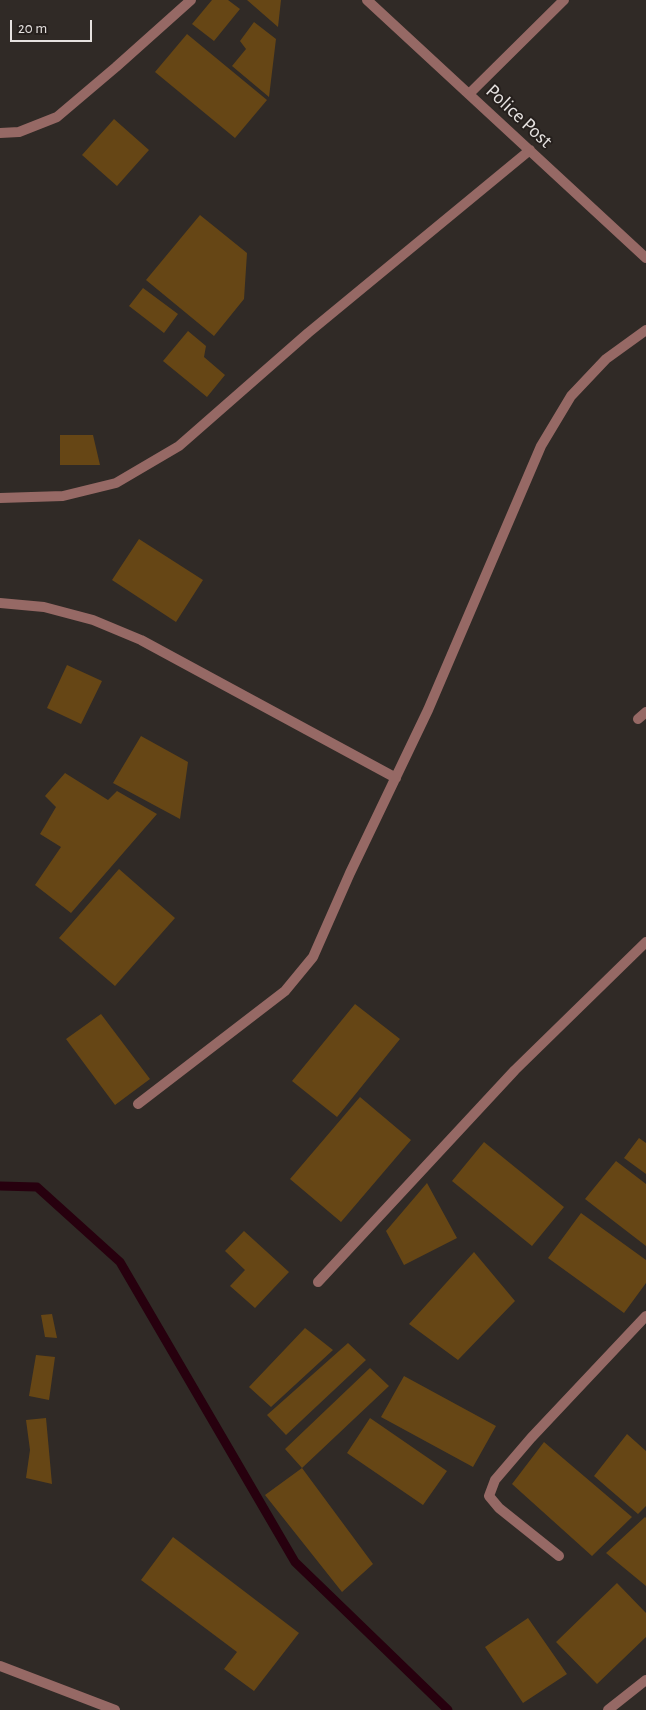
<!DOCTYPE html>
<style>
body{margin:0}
#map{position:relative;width:646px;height:1710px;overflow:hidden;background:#302a26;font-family:"Alegreya Sans",sans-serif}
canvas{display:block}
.scale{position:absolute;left:10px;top:20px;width:82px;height:22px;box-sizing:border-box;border:2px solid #e6e2e0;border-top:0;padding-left:6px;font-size:15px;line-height:18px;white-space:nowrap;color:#e6e2e0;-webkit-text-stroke:4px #26201d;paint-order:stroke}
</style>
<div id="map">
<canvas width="646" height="1710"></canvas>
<div class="scale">20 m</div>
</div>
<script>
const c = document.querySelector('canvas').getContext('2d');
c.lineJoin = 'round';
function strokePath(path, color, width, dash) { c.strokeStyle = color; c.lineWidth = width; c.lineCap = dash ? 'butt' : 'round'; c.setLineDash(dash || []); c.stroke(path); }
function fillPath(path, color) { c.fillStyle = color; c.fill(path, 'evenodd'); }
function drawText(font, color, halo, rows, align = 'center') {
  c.font = font + ' "Alegreya Sans",sans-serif'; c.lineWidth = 4; c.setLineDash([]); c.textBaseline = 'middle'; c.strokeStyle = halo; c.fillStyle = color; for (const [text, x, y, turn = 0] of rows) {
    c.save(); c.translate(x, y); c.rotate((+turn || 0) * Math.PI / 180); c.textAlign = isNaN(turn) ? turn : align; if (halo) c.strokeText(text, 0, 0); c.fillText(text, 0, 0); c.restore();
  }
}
strokePath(new Path2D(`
 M0,1186L37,1187L120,1262L295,1562L448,1710`), '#27000e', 9);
fillPath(new Path2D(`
 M212,0H228L240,9L214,41L192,24Z
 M247,0H281L278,27Z
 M254,22L276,39L269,97L232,66L246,49L240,41Z
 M187,34L267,100L235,138L155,72Z
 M114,119L149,150L117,186L82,155Z
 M200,215L247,253L244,299L214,336L146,280Z
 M143,288L178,314L164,333L129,306Z
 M188,331L206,346L204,357L225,375L207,397L163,361Z
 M60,435H93L100,465H60Z
 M139,539L203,580L176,622L112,580Z
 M67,665L102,681L81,724L47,708Z
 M141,736L188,762L180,819L113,783Z
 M65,773L108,800L117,791L157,814L71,913L35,885L61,847L40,834L56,807L45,796Z
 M119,869L175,918L115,986L59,938Z
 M355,1004L400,1039L337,1117L292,1081Z
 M101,1014L150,1079L115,1105L66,1039Z
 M360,1097L411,1140L341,1222L290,1179Z
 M639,1138L646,1143V1174L624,1158Z
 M484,1142L564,1207L532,1246L452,1181Z
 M616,1161L646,1184V1246L585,1199Z
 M427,1183L457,1238L404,1265L386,1231Z
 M581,1213L646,1260V1283L624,1313L548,1258Z
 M244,1231L289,1272L255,1308L230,1286L245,1270L225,1251Z
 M474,1252L515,1301L458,1360L409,1324Z
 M52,1314L57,1338L45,1337L41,1315Z
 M305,1328L333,1350L271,1407L249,1387Z
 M348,1343L366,1360L286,1435L267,1415Z
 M36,1355L55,1357L49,1400L29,1396Z
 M370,1368L389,1386L302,1468L373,1564L342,1592L265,1495L302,1468L285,1449Z
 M404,1376L496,1426L473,1467L381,1417Z
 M46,1418L52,1484L26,1478L30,1450L26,1420Z
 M370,1418L447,1471L423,1505L347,1453Z
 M627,1434L646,1451V1506L638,1514L594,1476Z
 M544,1442L632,1517L592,1556L512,1484Z
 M645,1517L646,1518V1586L606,1553Z
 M173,1537L299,1633L254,1691L224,1669L237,1652L141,1580Z
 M617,1583L646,1613V1637L597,1684L556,1642Z
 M528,1618L567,1674L523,1703L485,1647Z`), '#664615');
strokePath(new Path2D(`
 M367,0L646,258
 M469,94L564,0
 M0,133L19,132L57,117L116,67L191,0
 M0,498L63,496L116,483L179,446L308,333L530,150
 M0,603L44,607L93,620L141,640L396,778
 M638,719L646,712
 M138,1104L285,991L313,957L350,873L428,710L541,446L571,396L606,359L646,330
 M318,1282L515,1070L646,942
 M559,1556L499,1508L489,1496L495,1480L531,1438L646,1316
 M0,1666L115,1710
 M608,1710L646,1680`), '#966965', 10);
drawText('20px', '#e6e2e0', '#26201d', [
 ["Police Post",519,116,43]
]);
</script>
